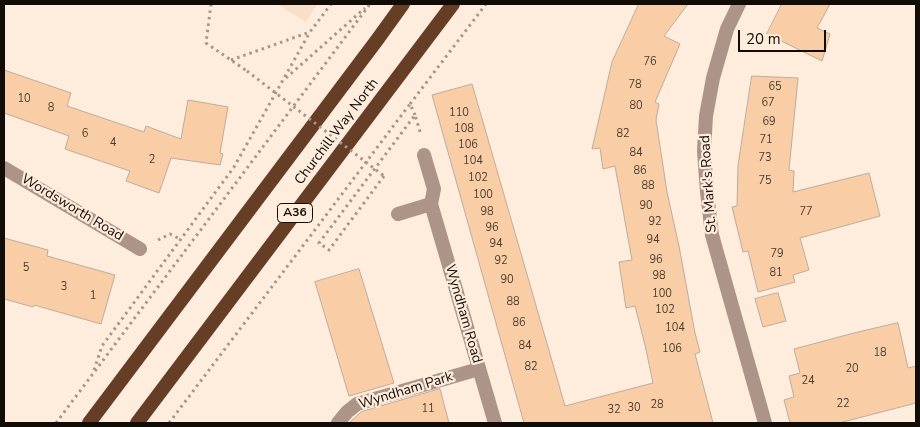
<!DOCTYPE html>
<style>
body{margin:0}
#map{position:relative;width:920px;height:427px;overflow:hidden;background:#feecdc;font-family:"Nunito Sans",sans-serif}
canvas{display:block}
.frame{position:absolute;inset:0;border:5px solid #120c07;pointer-events:none}
.scale{position:absolute;left:738px;top:30px;width:88px;height:22px;box-sizing:border-box;border:2px solid #120c07;border-top:0;padding-left:6px;font-size:15px;line-height:18px;white-space:nowrap;color:#120c07;-webkit-text-stroke:4px #feecdc;paint-order:stroke}
</style>
<div id="map">
<canvas width="920" height="427"></canvas>
<div class="frame"></div>
<div class="scale">20 m</div>
</div>
<script>
const c = document.querySelector('canvas').getContext('2d');
c.lineJoin = 'round';
function fillPath(path, color) { c.fillStyle = color; c.fill(path, 'evenodd'); }
function strokePath(path, color, width, dash) { c.strokeStyle = color; c.lineWidth = width; c.lineCap = dash ? 'butt' : 'round'; c.setLineDash(dash || []); c.stroke(path); }
function drawText(font, color, halo, rows, align = 'center') {
  c.font = font + ' "Nunito Sans",sans-serif'; c.lineWidth = 4.5; c.setLineDash([]); c.textBaseline = 'middle'; c.strokeStyle = halo; c.fillStyle = color; for (const [text, x, y, turn = 0] of rows) {
    c.save(); c.translate(x, y); c.rotate((+turn || 0) * Math.PI / 180); c.textAlign = isNaN(turn) ? turn : align; if (halo) c.strokeText(text, 0, 0); c.fillText(text, 0, 0); c.restore();
  }
}
fillPath(new Path2D(`
 M277,4H317L306,22Z`), '#f7dfc9');
const building = new Path2D(`
 M639,4H688L664,36L680,44L655,102L659,104L656,120L667,192L679,246L695,333L700,352L695,354L713,423H524L432,95L472,84L565,406L653,383L645,345L635,306L626,308L619,262L632,260L615,166L603,169L600,148L592,149L612,62Z
 M782,4H830L817,28L830,34L822,61L767,34Z
 M4,70L71,93L67,106L144,132L146,126L181,139L188,100L228,107L220,153L223,154L220,165L171,158L159,193L126,181L130,171L65,149L69,136L4,113Z
 M752,76L798,78L789,170L794,171L793,192L869,173L880,216L800,238L809,270L793,275L795,282L758,292L748,251L743,252L732,207L737,206L738,166Z
 M4,238L48,250L47,256L115,275L101,324L34,305L33,307L4,299Z
 M359,269L394,383L349,396L315,282Z
 M778,293L786,321L763,327L755,299Z
 M898,323L908,368L916,366V403L839,423H790L784,400L794,397L789,376L800,373L794,349L854,333Z
 M440,389L449,423H349L361,412Z`);
fillPath(building, '#f9cda5');
strokePath(building, '#bdac9d', 1);
strokePath(new Path2D(`
 M211,4L206,43L247,71
 M231,60L310,32L331,4
 M286,78L365,8
 M410,104L486,4
 M384,176L329,250L319,243L415,115L421,135
 M158,240L170,234L180,239
 M94,370L102,346L234,167L310,32
 M56,423L370,4
 M169,423L410,104L415,115`), '#a5978c', 3, [2.5, 4]);
strokePath(new Path2D(`
 M338,423L347,412L357,404L479,369`), '#ac9588', 14);
strokePath(new Path2D(`
 M739,4L727,29L713,78L706,116L704,151L707,192L712,235L765,423
 M424,155L434,189L431,204L495,423
 M4,168L140,249
 M398,214L431,204`), '#ac9588', 14);
strokePath(new Path2D(`
 M89,423L377,40L403,4
 M137,423L453,4`), '#663e26', 14);
strokePath(new Path2D(`
 M247,71L384,176`), '#a5978c', 3, [2.5, 4]);
drawText('11px', '#4c3c2e', null, [
 ["76",650,62],
 ["78",635,85],
 ["65",775,87],
 ["10",24,99],
 ["67",768,103],
 ["80",636,106],
 ["8",51,108],
 ["110",459,113],
 ["69",769,122],
 ["108",464,129],
 ["6",85,134],
 ["82",623,134],
 ["71",766,140],
 ["4",113,143],
 ["106",468,145],
 ["84",636,153],
 ["73",765,158],
 ["2",152,160],
 ["104",473,161],
 ["86",640,171],
 ["102",478,178],
 ["75",765,181],
 ["88",648,186],
 ["100",483,195],
 ["90",646,206],
 ["98",487,212],
 ["77",806,212],
 ["92",655,222],
 ["96",492,228],
 ["94",653,240],
 ["94",496,244],
 ["79",777,254],
 ["96",656,260],
 ["92",501,261],
 ["5",26,268],
 ["81",776,273],
 ["98",659,276],
 ["90",507,280],
 ["3",64,287],
 ["100",662,294],
 ["1",93,296],
 ["88",513,302],
 ["102",665,310],
 ["86",519,323],
 ["104",675,328],
 ["84",525,346],
 ["106",672,349],
 ["18",880,353],
 ["82",531,367],
 ["20",852,369],
 ["24",808,381],
 ["22",843,404],
 ["28",657,405],
 ["30",634,408],
 ["11",428,409],
 ["32",614,410]
]);
for (const [x, y, w] of [
 [295,213,35]
]) { const box = new Path2D(); box.roundRect(x - w / 2, y - 9.5, w, 19, 4); c.fillStyle = '#feecdc'; c.fill(box); strokePath(box, '#120c07', 1); }
drawText('bold 12px', '#120c07', null, [
 ["A36",295,213]
]);
drawText('14px', '#120c07', '#feecdc', [
 ["Churchill Way North",337,132,-53],
 ["St. Mark's Road",709,184,-94],
 ["Wordsworth Road",72,208,31],
 ["Wyndham Road",463,314,74],
 ["Wyndham Park",406,391,-17]
]);
</script>
